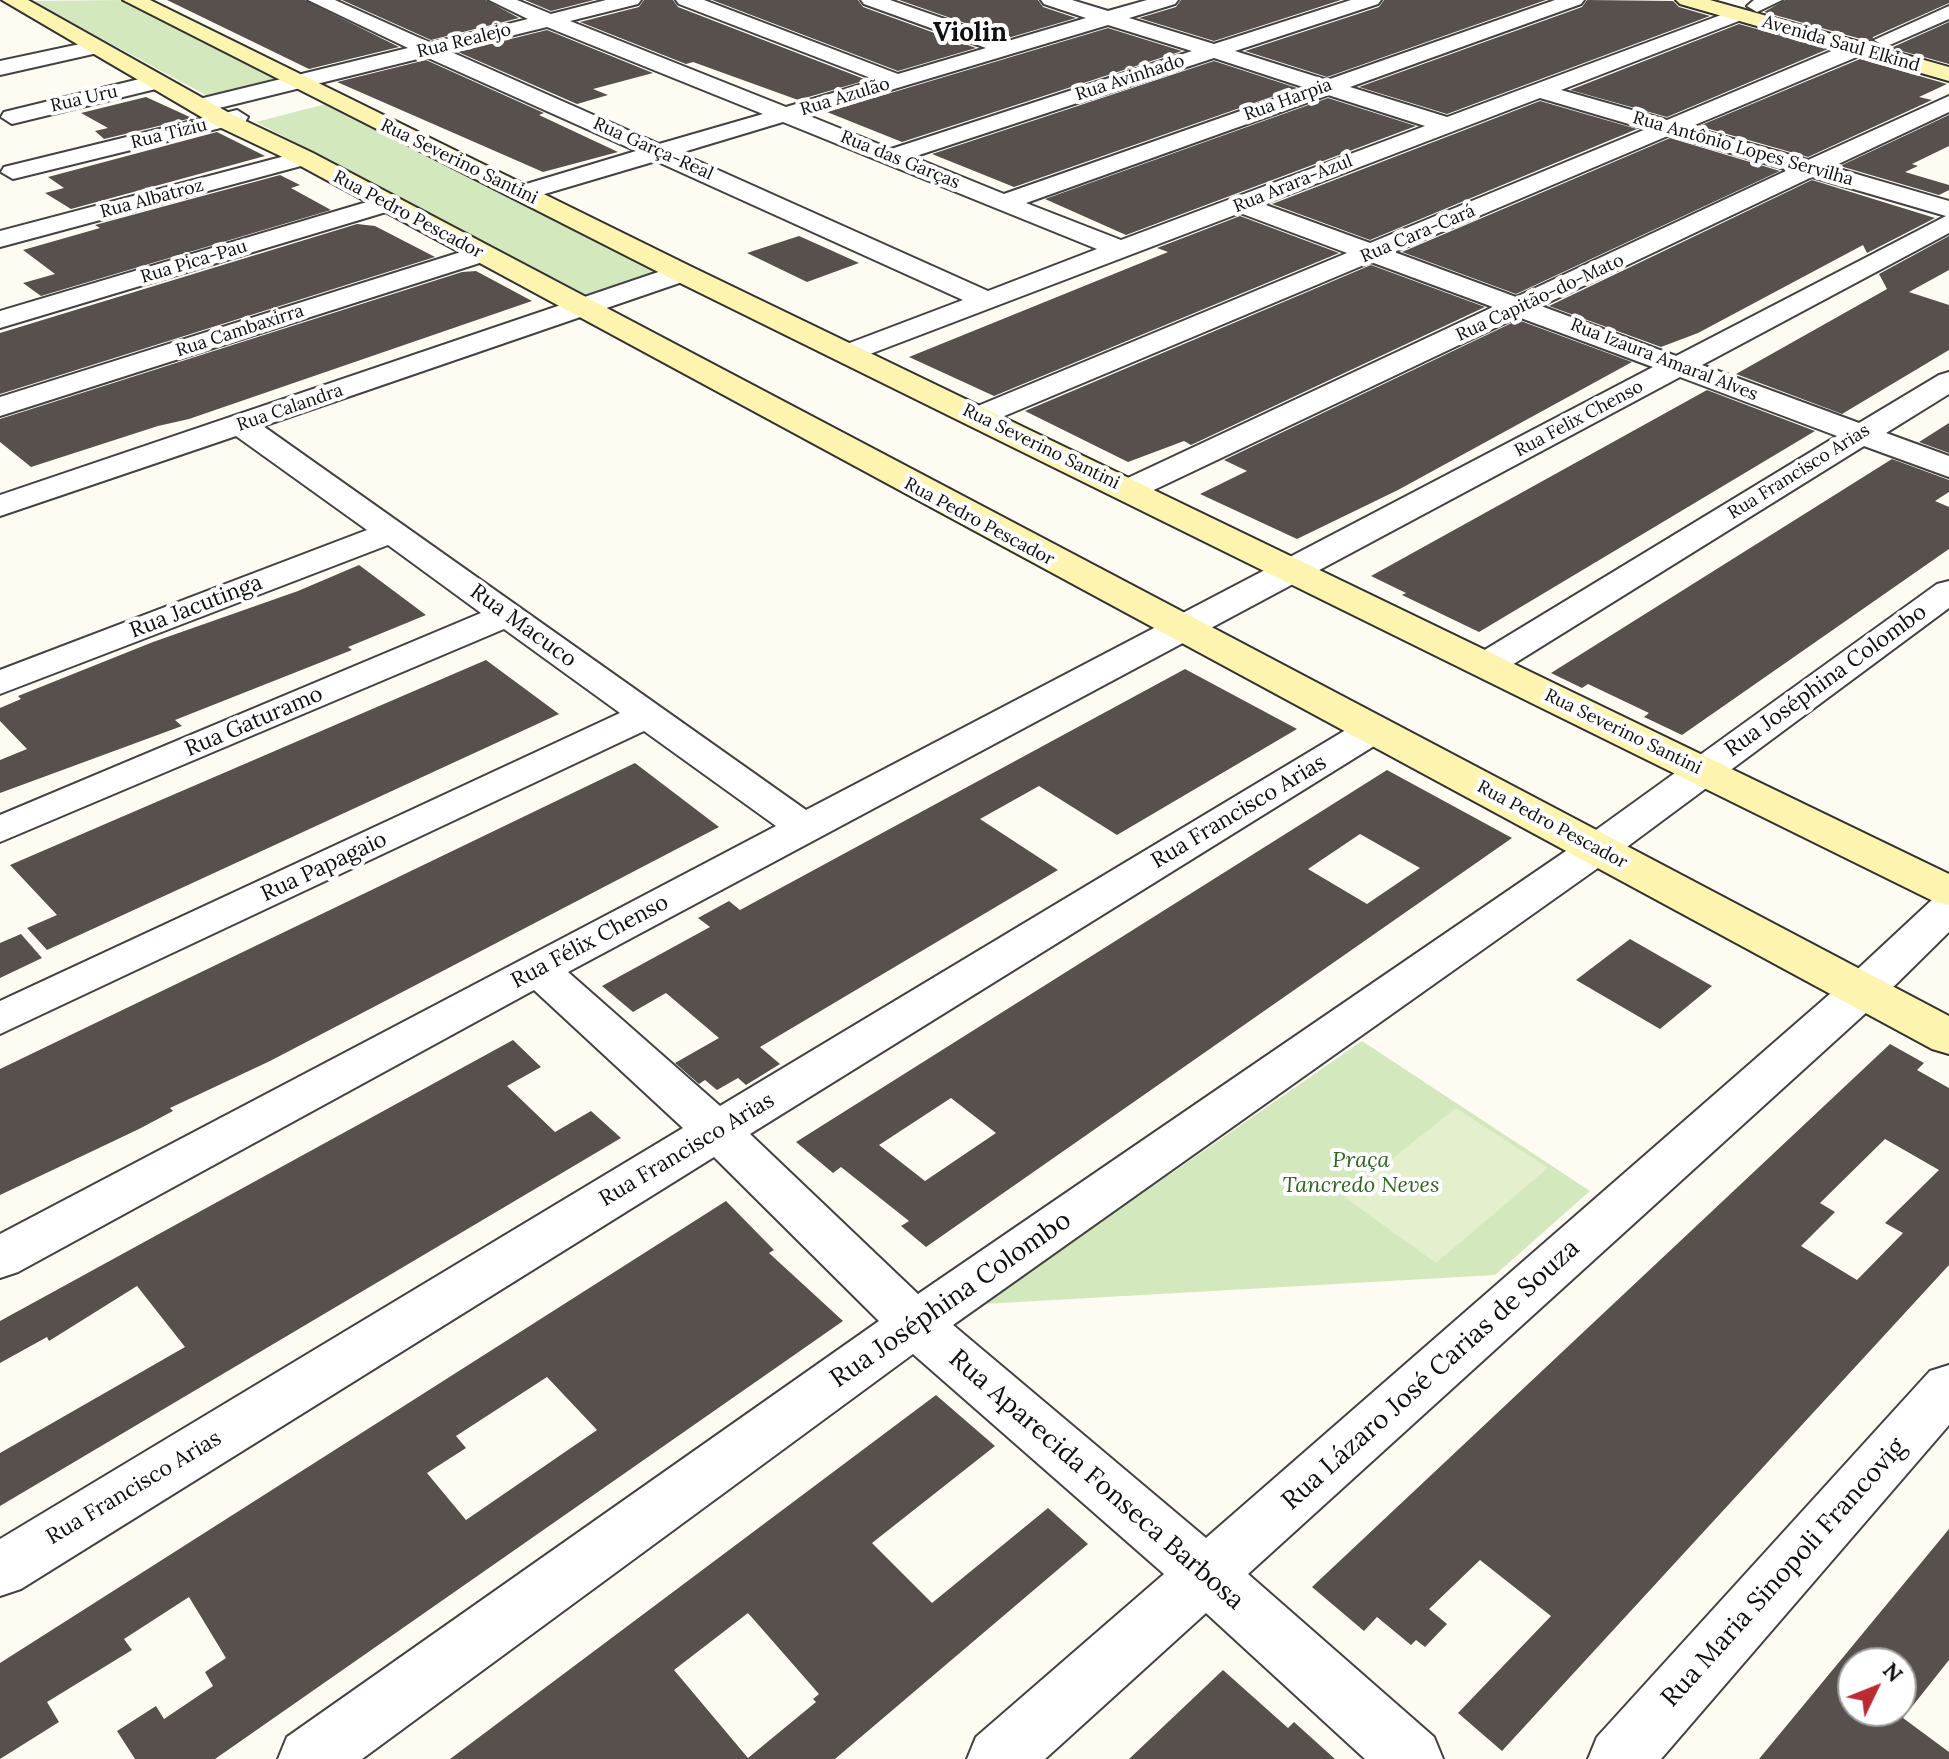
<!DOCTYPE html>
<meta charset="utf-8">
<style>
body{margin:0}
#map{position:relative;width:1949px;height:1759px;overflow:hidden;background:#fefcf2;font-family:Lora,serif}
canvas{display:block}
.north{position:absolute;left:1837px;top:1647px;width:80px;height:80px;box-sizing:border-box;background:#fff;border:2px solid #9f9f9f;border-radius:50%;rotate:47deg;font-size:22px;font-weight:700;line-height:32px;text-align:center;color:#0f0f0f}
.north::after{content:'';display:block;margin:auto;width:28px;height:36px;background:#ba2c32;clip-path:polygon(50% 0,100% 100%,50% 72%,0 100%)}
</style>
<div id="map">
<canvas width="1949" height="1759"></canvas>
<div class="north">N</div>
</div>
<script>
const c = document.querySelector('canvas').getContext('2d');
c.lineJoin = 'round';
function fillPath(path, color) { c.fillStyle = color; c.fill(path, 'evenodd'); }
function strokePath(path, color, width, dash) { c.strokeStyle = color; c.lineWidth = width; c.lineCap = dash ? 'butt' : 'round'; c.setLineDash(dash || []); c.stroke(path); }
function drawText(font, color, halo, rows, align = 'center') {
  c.font = font + ' Lora,serif'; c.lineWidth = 8; c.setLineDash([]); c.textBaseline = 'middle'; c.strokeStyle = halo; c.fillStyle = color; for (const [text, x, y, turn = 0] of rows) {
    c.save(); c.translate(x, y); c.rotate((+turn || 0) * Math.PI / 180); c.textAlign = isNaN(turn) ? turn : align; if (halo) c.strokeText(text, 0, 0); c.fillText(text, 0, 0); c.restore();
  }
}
fillPath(new Path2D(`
 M126,0L284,81L213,99L32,1Z
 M330,103L667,273L592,298L256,122Z
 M1362,1041L1590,1191L1495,1275L983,1304Z`), '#d3e8bc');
fillPath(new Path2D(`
 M1456,1108L1548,1168L1436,1263L1344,1197Z`), '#e4f0cd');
fillPath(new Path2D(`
 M167,0H305L399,47L309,69Z
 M342,0H486L519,18L431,40Z
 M525,0H594L551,11Z
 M644,0H673L678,7L867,80L798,100L693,62L686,64L580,22L639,7Z
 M712,0H858L863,7L976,48L898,71Z
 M899,0H1038L1043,7L1076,18L1008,38Z
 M1181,0H1341L1214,41L1139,18L1176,7Z
 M1384,0H1546L1327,77L1245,51L1379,7Z
 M1587,0L1673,1L1679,7L1710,16L1447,114L1359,87L1582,7Z
 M1785,0H1949V3L1873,37L1872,42L1764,12Z
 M1949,22V64L1891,48L1893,47Z
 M1739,24L1828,49L1667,117L1570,90Z
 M1108,28L1182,51L902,142L827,112Z
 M547,30L653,73L593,89L608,95L577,104L458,52Z
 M1860,59L1947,84L1919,97L1932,100L1808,157L1699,126Z
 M426,60L544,113L539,115L618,152L543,172L337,82Z
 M1214,61L1297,88L1014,187L932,154Z
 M146,97L192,118L104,139L95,131L108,128L81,113Z
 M1328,98L1416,126L1126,235L1045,199Z
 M1540,101L1637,129L1370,240L1272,204Z
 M1949,115V146L1912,164L1918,166L1905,172L1949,185V190L1939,195L1840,166Z
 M217,132L265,156L71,209L45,193L64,188L48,177Z
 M1670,138L1780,171L1516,294L1402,252Z
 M280,175L300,185L291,188L331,210L41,296L23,283L55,274L23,250L100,228L95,225Z
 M1812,180L1935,218L1867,253L1863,245L1698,333L1661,347L1549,306Z
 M1240,216L1339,253L994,396L909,357L1168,252L1157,248Z
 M357,224L375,226L435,257L0,394V333Z
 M799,236L826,248L859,263L807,282L747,253Z
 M1949,236V270L1909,292L1949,305V350L1842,414L1736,374L1887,289L1879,274Z
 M1371,265L1485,307L1191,445L1184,441L1128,462L1025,411Z
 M476,271L532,301L189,419L158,426L31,467L0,442V419L462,272Z
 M1518,320L1632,362L1398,490L1297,539L1200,494L1247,471L1224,460Z
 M1707,390L1815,431L1479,632L1402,595L1406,593L1371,576Z
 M1949,423V453L1919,442Z
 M1892,459L1949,480V492L1935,501L1949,507V549L1682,735L1644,717L1649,713L1588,684L1582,688L1551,673Z
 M359,565L426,615L348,647L352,650L175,720L182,726L0,793V760L27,749L0,721V708L21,699L18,696L153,642L298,591Z
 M486,660L559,714L47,950L27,928L57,915L10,865Z
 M1185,669L1297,729L1117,835L1039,786L980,819L1058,870L760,1047L780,1064L746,1085L738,1078L717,1090L705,1080L699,1084L675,1063L719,1038L666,993L633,1012L602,986L710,927L698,918L729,901L740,910Z
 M635,763L719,827L270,1061L170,1108L173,1111L139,1129L0,1195V1069Z
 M1387,770L1512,838L926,1247L901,1226L909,1221L841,1167L833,1173L796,1142ZM1360,834L1420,868L1367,904L1308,869ZM951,1098L996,1133L925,1181L879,1145Z
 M21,934L42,958L0,978V943Z
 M1630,939L1712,986L1660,1029L1576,980Z
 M513,1040L541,1067L507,1086L555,1132L591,1111L621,1138L0,1506V1453L185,1347L137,1286L49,1341L47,1337L0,1363V1321Z
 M1890,1044L1924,1063L1917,1070L1949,1088V1265L1502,1751L1458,1713L1551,1616L1480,1560L1429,1609L1447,1624L1425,1647L1416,1640L1411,1645L1377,1617L1364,1631L1312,1587ZM1885,1139L1939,1170L1885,1223L1903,1233L1857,1280L1801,1246L1835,1212L1820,1203Z
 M726,1201L774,1250L769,1253L843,1321L215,1759H135L117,1731L156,1706L164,1719L213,1686L205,1672L226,1658L189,1597L124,1639L132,1650L47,1702L59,1722L0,1759V1663ZM547,1377L597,1430L466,1520L427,1473L466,1448L456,1436Z
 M936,1395L995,1446L872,1543L932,1603L1048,1508L1088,1544L835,1759H450ZM748,1613L819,1694L813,1699L816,1702L748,1758L674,1670Z
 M1949,1529V1660L1903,1718L1949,1752V1759H1759ZM1853,1663H1901V1711H1853Z
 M1223,1670L1288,1728L1294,1722L1335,1759H1129Z`), '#57504c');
const street = new Path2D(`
 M308,0H335L431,43L528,19L489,0H517L551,14L606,0H641L638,4L570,21L786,107L876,80L679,4L676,0H704L898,74L986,48L864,4L861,0H890L1008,41L1086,18L1044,4L1041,0H1072L1108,11L1147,0H1178L1175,4L1129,18L1214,44L1351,0H1381L1378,4L1235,51L1327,80L1555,0H1584L1581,4L1350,87L1447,117L1737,9L1747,15L1744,19L1561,90L1667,120L1848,44H1864L1867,49L1864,54L1690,127L1808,160L1949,96V112L1832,167L1949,201V233L1702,365L1859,423L1939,375L1949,372V394L1886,433L1949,456V477L1864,446L1499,673L1486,676L1473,673L1468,665L1473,657L1837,436L1680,377L568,972L720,1106L1359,722L1373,719L1387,722L1392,730L1387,738L750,1134L918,1294L1582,840L1937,584L1949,581V608L1612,858L953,1325L1206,1538L1847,979L1934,898L1949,894V932L1879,1001L1248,1574L1434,1737L1443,1759H1365L1206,1613L1045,1759H967L976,1737L1164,1574L913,1354L362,1759H278L287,1737L879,1321L714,1157L21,1589L0,1596V1539L683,1128L534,990L18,1272L0,1278V1234L776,826L644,731L0,1034V1001L620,713L504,629L0,842V815L481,613L388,545L0,694V670L367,530L236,436L0,516V495L673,267H691L695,273L691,279L263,426L806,810L1653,367L1518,317L1139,497L1128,500L1117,497L1112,490L1117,483L1493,307L1371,262L990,422H968L964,416L968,410L1347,253L1240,213L849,362L839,359L835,353L839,347L963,300L656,161L531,198H513L510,193L513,188L636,151L426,57L199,113L191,111L188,106L191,101L408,48ZM1108,25L1192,51L891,149L807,115ZM547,27L763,114L659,144L449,51ZM1214,58L1306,88L1004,194L913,157ZM1328,95L1425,126L1121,240L1026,203ZM1540,98L1646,129L1370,243L1263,204ZM783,122L1097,249L988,291L680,153ZM1670,135L1788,170L1516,297L1394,252ZM1812,177L1946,216L1676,356L1541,306Z
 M1754,0H1782L1757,12L1747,6Z
 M1949,6V19L1892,44L1885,46L1874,40Z
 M94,41L105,47L102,52L0,75V61Z
 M156,75L164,77L167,82L164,87L12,124L1,117L4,112Z
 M237,110L248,117L245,122L13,179L1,172L4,167Z
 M304,151L316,158L312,163L0,247V231Z
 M387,196L396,199L400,204L396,209L0,328V311Z
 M480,246L489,248L493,254L489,260L0,416V397Z
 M1949,1365V1425L1661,1759H1588L1597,1737L1930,1371Z`);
const secondary = new Path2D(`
 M2,0H28L233,115L313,153L1949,1016V1054L1932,1049L295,163L215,125Z
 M123,0H150L692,267L1949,874V905L1933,901L672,279Z
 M1676,0H1710L1949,67V81L1680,4Z`);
strokePath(street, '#424242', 4);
strokePath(secondary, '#313131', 4);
fillPath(street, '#fff');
fillPath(secondary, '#fcf4af');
drawText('18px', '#0f0f0f', '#fff', [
 ["Rua Realejo",464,41,-14],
 ["Avenida Saul Elkind",1841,44,16],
 ["Rua Avinhado",1130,78,-18],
 ["Rua Azulão",845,97,-17],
 ["Rua Uru",84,99,-13],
 ["Rua Harpia",1288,100,-20],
 ["Rua Tiziu",169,134,-14],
 ["Rua Garça-Real",653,149,24],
 ["Rua Antônio Lopes Servilha",1743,149,16],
 ["Rua das Garças",900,160,22],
 ["Rua Severino Santini",459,162,26],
 ["Rua Arara-Azul",1293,184,-22],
 ["Rua Albatroz",152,199,-15],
 ["Rua Pedro Pescador",408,215,28],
 ["Rua Cara-Cará",1418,234,-23],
 ["Rua Pica-Pau",194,262,-17],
 ["Rua Capitão-do-Mato",1540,298,-25],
 ["Rua Cambaxirra",240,331,-18],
 ["Rua Izaura Amaral Alves",1664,360,21],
 ["Rua Calandra",290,408,-19],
 ["Rua Felix Chenso",1579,419,-28],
 ["Rua Severino Santini",1041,447,26],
 ["Rua Francisco Arias",1799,472,-32],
 ["Rua Pedro Pescador",979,522,28],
 ["Rua Severino Santini",1623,732,26],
 ["Rua Pedro Pescador",1552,825,28]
]);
drawText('22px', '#0f0f0f', '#fff', [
 ["Rua Jacutinga",196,607,-21],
 ["Rua Macuco",523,626,36],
 ["Rua Joséphina Colombo",1826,681,-36],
 ["Rua Gaturamo",254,722,-23],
 ["Rua Francisco Arias",1239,812,-31],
 ["Rua Papagaio",324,867,-25],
 ["Rua Félix Chenso",590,942,-28],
 ["Rua Francisco Arias",687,1150,-31],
 ["Rua Francisco Arias",134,1488,-31]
]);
drawText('italic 22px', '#2f6521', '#fff', [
 ["Praça",1361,1161],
 ["Tancredo Neves",1361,1186]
]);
drawText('bold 26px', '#0f0f0f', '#fff', [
 ["Violin",970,34]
]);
drawText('26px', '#0f0f0f', '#fff', [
 ["Rua Joséphina Colombo",951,1300,-35],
 ["Rua Lázaro José Carias de Souza",1431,1375,-42],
 ["Rua Aparecida Fonseca Barbosa",1096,1480,41],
 ["Rua Maria Sinopoli Francovig",1784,1573,-48]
]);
</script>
